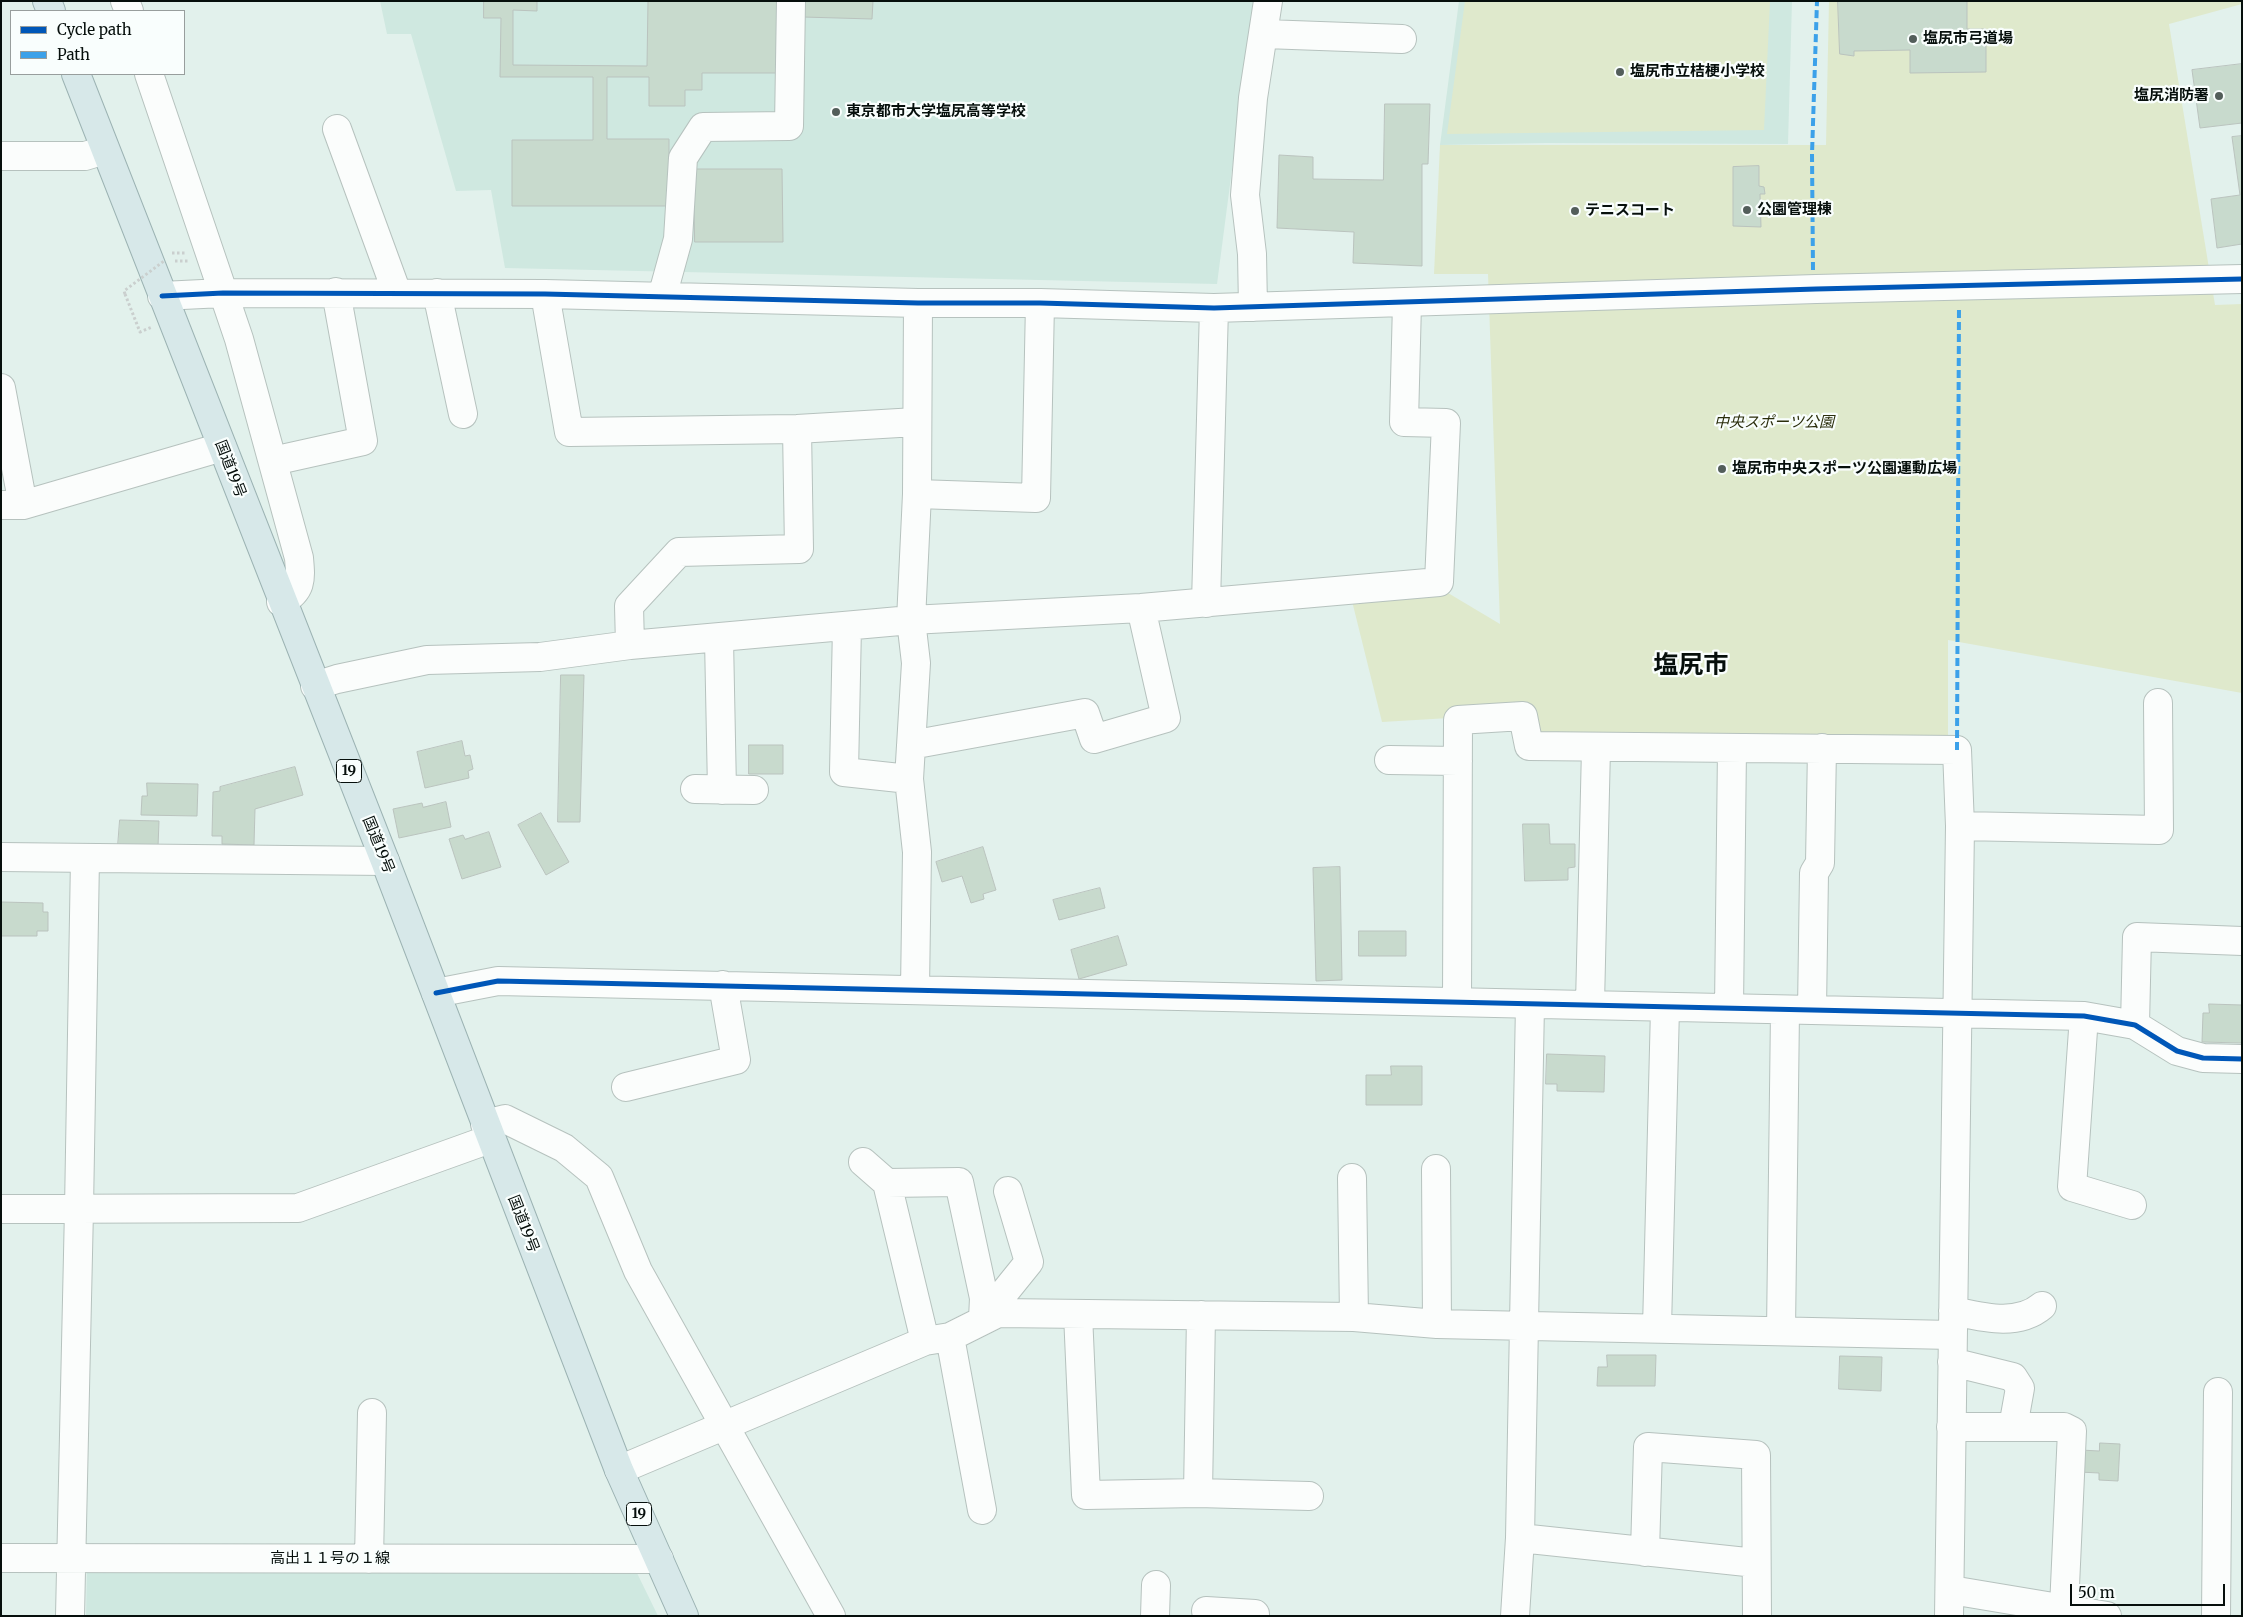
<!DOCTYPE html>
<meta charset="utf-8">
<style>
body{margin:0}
#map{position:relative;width:2243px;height:1617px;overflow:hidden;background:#e2f1ec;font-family:Merriweather,serif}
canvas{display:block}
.frame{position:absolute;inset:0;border:2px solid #060f0c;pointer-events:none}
.legend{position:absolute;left:10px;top:10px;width:175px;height:65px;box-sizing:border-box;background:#f9fefd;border:1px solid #989e9d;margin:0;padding:6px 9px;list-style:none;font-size:15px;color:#060f0c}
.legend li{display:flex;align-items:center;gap:10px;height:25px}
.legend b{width:25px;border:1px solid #989e9d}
.scale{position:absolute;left:2070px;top:1584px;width:155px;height:22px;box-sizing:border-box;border:2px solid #060f0c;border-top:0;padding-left:6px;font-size:15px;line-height:18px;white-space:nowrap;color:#060f0c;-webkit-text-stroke:4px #f9fefd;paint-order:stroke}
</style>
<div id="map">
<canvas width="2243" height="1617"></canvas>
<div class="frame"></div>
<ul class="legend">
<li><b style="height:6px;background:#0057b8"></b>Cycle path</li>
<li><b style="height:6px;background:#3ca1e9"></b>Path</li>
</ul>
<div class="scale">50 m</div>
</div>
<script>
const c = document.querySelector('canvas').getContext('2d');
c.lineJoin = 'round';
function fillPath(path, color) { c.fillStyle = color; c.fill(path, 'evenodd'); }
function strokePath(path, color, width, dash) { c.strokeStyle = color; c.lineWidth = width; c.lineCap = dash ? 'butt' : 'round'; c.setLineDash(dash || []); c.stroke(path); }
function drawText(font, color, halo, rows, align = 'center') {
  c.font = font + ' Merriweather,"Noto Sans JP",serif'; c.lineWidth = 4.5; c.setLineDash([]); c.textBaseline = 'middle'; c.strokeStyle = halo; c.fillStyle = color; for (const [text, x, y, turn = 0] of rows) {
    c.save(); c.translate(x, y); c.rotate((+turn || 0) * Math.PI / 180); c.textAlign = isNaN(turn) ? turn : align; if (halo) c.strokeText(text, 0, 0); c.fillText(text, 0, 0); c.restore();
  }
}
fillPath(new Path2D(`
 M380,1H1254L1217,284L505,268L491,190L456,191L411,34H387Z
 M1459,1H1792L1788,144L1546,143L1440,145Z
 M87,1568L636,1571L658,1616H86Z`), '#cfe8e0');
fillPath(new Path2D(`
 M1465,1H1770L1764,130L1447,134Z
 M1829,1H2242V4L2169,24L2215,305L2242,304V693L1948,640V737L1540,742L1533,713L1382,722L1351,597L1443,590L1500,624L1488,274H1434L1440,145H1826Z`), '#dfe9cc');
const building = new Path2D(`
 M484,1H537V11L513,10V65L647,66L648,1H787L779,73H702V90H685V106H649V77H607V139H669V163L673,164V177H668V206H512V140H593V77H500L501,18H484Z
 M804,1H873L872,19L803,17Z
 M1838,1H1967V29H1986V72L1910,73V50L1854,51V56L1840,54Z
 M2242,64V123L2200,128L2192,70Z
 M1385,104H1430L1428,164H1422V266L1353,263L1354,232L1277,228L1279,155L1313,157V179L1383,180Z
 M2242,136V244L2217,248L2211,199L2240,195L2232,137Z
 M1759,166V186L1764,187L1765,194H1760L1761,227L1733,226V167Z
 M694,169H782L783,242H695Z
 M561,675H584L580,822H558Z
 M462,741L465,756L470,755L473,769L468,771L469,778L425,788L417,752Z
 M749,745H783V774H749Z
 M295,767L303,795L255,809L254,845L222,844V836H212L213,792L220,791V787Z
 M147,783L198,784L197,816L141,815L142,796H147Z
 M446,802L451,827L399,838L393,809L422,803L423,807Z
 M541,813L569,862L546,875L518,825Z
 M120,820L159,821L158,847L118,846Z
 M1523,824H1549L1550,844H1575V867L1568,868V880L1525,881Z
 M489,832L501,867L462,879L449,839L463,835L465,839Z
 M983,847L996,890L983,894L984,899L971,903L962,876L942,882L936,862Z
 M1340,867L1342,980L1316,981L1313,868Z
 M1100,888L1105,908L1059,920L1053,900Z
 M1,902L43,903V912H48V931H37V936H1Z
 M1359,931H1406V956H1359Z
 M1118,936L1127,965L1079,979L1071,950Z
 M2209,1004L2242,1005V1043L2202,1042L2203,1013H2209Z
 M1547,1054L1605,1056L1604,1092L1557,1091V1084H1546Z
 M1391,1066H1422V1105H1366V1075H1391Z
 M1607,1355H1656L1655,1386H1597L1598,1367H1607Z
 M1840,1356L1882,1357L1881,1391L1839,1389Z
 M2100,1443L2120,1444L2118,1481L2099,1480V1473L2079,1472L2081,1450L2099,1451Z`);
fillPath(building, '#c8dacd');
strokePath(building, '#bac3be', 1);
const minor = new Path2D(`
 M125,1L129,11
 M1265,34L1402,39
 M149,74L239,339L299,558C301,580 302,591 281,602
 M337,129L397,293
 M1,156H85L105,150
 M437,293L463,414
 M545,294L569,432L797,429L916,422
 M162,296L223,293L545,294L918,303H1040L1214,308L1816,289L2242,279
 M662,297L678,239L683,158L703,127L789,126L791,1
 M1253,307L1252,254L1245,195L1253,98L1268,1
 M1,388L23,505
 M273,461L363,441L336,292
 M917,494L1036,498L1040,303
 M1,505H23L222,447
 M1206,603L1214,308
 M847,626L844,772L909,779
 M719,639L722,790
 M630,645L629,606L679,552L799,549L797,429
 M315,686L337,679L427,660L540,657L630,645L911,620L1141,608L1439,582L1446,423L1404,422L1407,303
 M911,745L1085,713L1094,739L1166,718L1141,608
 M1389,760L1458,761
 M695,789L754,790
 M1960,826L2159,830L2158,703
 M1,857L385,861
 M915,989L917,852L909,779L916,663L911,620L917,494L918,303
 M436,993L498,981L2084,1016L2135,1025L2177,1051L2203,1058L2242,1059
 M1457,1002L1458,720L1523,716L1529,746L1957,750L1960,826L1949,1616
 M1590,1004L1596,748
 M1729,1008L1732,748
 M1812,1010L1814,873L1820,863L1822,748
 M2084,1016L2072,1187L2132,1205
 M2135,1025L2137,937L2242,941
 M626,1087L736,1060L723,985
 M485,1124L505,1119L564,1148L599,1177L638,1271L831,1616
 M863,1162L887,1183
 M1436,1169L1437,1324
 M1352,1178L1354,1317
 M1,1209L298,1208L490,1139
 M1953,1311C1982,1317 2017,1327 2042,1306
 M1078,1314L1086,1495L1198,1493L1309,1496
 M983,1319L1029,1262L1008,1191
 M1657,1328L1665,1008
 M1781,1331L1785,1011
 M950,1337L982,1510
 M925,1341L887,1183L959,1182L984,1298L983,1319
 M1952,1362L2013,1377L2020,1388L2013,1427
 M1951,1427H2064L2072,1431L2064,1608
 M619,1470L925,1341L950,1337L998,1313L1354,1317L1437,1324L1952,1335
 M1198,1493L1201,1315
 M1520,1538L1756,1563
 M1645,1552L1648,1447L1756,1455L1757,1616
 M1,1558L659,1559
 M369,1559L372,1413
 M1951,1590L2107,1616
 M1206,1611L1255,1614
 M70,1616L79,1209L85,858
 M1155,1616L1156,1585
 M1515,1616L1520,1538L1530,1004
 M2216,1616L2218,1392`);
const highway = new Path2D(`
 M47,1L51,11
 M76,74L385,861L619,1470L684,1616`);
strokePath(minor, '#b6c2be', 30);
strokePath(highway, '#9cb3b3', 30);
strokePath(new Path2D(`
 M172,253H186
 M175,261H188
 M125,294L140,332L152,327`), '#cacfce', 3, [2.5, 2.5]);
strokePath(minor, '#fbfdfc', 28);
strokePath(highway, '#d7e8e9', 28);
strokePath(new Path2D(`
 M125,294L124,291L164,261`), '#cacfce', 3, [2.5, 2.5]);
strokePath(new Path2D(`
 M1813,270L1812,154L1817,1
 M1957,750L1959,307`), '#3ca1e9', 4, [8, 4]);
strokePath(new Path2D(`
 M162,296L223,293L545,294L918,303H1040L1214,308L1816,289L2242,279
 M436,993L498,981L2084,1016L2135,1025L2177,1051L2203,1058L2242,1059`), '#0057b8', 5);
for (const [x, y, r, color] of [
 [1913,39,5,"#535e5a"],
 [1620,72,5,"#535e5a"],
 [2219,96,5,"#535e5a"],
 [836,112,5,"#535e5a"],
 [1747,210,5,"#535e5a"],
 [1575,211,5,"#535e5a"],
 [1722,469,5,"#535e5a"]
]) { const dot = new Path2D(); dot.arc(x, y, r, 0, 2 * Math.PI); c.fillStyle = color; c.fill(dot); strokePath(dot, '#f9fefd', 2); }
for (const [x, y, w] of [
 [349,771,25],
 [639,1514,25]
]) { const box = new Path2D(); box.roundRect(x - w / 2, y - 11.5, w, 23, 4); c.fillStyle = '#f9fefd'; c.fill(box); strokePath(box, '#060f0c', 1); }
drawText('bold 14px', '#060f0c', null, [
 ["19",349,771],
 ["19",639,1514]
]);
drawText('bold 15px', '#060f0c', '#f9fefd', [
 ["塩尻市弓道場",1923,39],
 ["塩尻市立桔梗小学校",1630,72],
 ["塩尻消防署",2209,96,"right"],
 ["東京都市大学塩尻高等学校",846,112],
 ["公園管理棟",1757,210],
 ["テニスコート",1585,211],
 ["塩尻市中央スポーツ公園運動広場",1732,469]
], 'left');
drawText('italic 15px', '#2a2d0b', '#f9fefd', [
 ["中央スポーツ公園",1774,423]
]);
drawText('15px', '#060f0c', '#f9fefd', [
 ["国道19号",230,469,69],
 ["国道19号",378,845,68],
 ["国道19号",523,1224,69],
 ["高出１１号の１線",330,1559]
]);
drawText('bold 25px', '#060f0c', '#f9fefd', [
 ["塩尻市",1691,666]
]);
</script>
